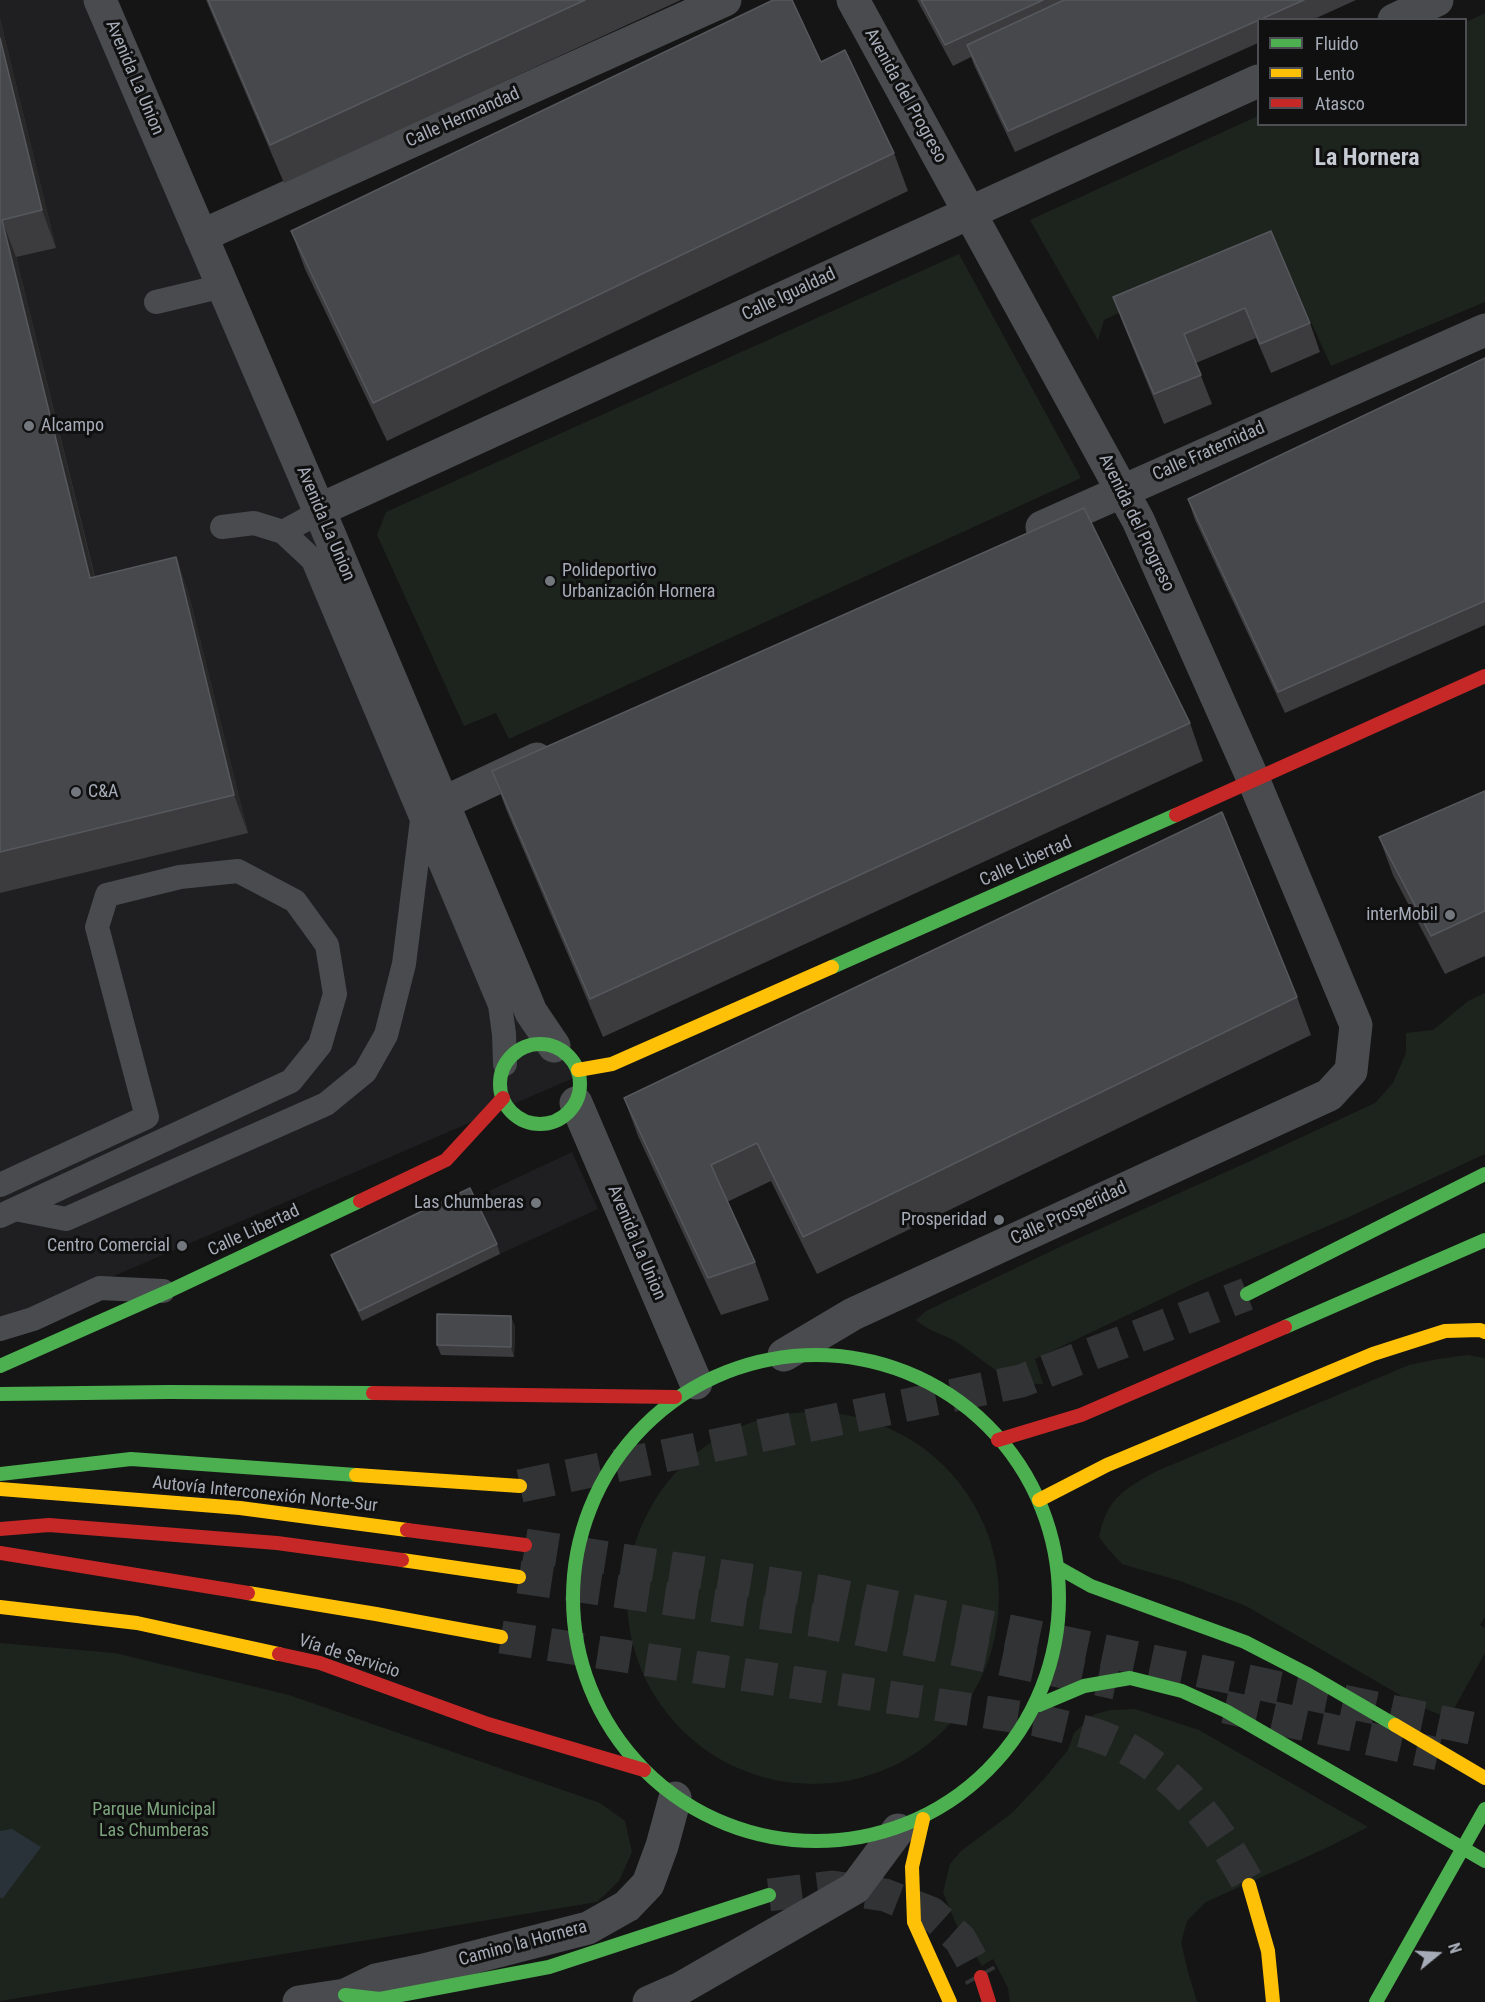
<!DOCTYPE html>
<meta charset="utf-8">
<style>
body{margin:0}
#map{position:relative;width:1485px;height:2002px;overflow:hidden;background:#151515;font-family:"Roboto Condensed",sans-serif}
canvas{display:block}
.legend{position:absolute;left:1257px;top:18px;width:210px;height:108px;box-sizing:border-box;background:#101011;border:2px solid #4c4e53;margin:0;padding:8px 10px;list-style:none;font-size:18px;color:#a6acb7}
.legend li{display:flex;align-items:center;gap:12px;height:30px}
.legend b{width:30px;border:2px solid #4c4e53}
.north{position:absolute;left:1407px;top:1924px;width:60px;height:60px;-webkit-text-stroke:4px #101011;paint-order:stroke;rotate:72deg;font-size:16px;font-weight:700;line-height:24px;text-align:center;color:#a6acb7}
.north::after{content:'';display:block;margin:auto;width:21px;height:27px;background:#a6acb7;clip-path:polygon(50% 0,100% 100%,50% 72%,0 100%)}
</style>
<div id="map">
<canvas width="1485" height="2002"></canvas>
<ul class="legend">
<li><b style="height:8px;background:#4caf50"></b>Fluido</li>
<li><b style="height:8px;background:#ffc107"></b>Lento</li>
<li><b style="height:8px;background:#c62828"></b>Atasco</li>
</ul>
<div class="north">N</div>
</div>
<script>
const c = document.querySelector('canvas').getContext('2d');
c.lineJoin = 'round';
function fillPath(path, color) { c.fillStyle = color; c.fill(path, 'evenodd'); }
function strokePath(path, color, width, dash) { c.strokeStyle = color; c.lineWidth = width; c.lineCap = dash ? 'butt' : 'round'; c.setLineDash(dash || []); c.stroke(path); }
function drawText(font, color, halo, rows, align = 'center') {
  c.font = font + ' "Roboto Condensed",sans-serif'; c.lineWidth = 6; c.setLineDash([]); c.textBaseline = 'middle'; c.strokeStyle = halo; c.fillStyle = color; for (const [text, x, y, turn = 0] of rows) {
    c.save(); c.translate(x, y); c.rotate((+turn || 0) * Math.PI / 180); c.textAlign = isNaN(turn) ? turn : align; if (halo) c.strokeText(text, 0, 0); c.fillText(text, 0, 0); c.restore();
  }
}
fillPath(new Path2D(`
 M0,0H112L576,1077L0,1325Z
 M572,1152L598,1209L500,1254L474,1198Z`), '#1f1f21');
fillPath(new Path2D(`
 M1485,13V302L1331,366L1274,240L1104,320L1098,340L1030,220L1258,116V124H1466V22Z
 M959,254L1081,478L509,739L496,713L464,726L377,535L386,512Z
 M1485,993V1154L1349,1217L1197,1282L1035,1359L1043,1384C1004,1386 984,1358 953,1340C940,1333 927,1330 916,1320L926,1311L1064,1245L1246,1163L1375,1103L1393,1083L1406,1053V1033L1433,1030L1468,1001Z
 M1468,1355L1485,1358V1617L1480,1625L1485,1628V1653L1451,1714L1443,1716L1419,1706L1246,1606L1180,1581L1122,1564L1108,1549L1099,1537C1107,1498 1124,1489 1157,1471L1409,1365L1438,1359Z
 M627 1598a186 186 0 1 1 372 0a186 186 0 1 1-372 0Z
 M0,1643L115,1653L289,1695L600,1803L625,1821L632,1852L619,1881L597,1902L0,2001Z
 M1135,1709L1199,1730L1368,1827L1322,1850L1206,1902L1187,1921L1181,1942L1188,1972L1197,2002H1010L1008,1988L993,1959L982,1966L956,1924L943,1892L950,1864L961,1851L1012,1813L1043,1780L1068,1750L1074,1733L1093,1715L1110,1710Z`), '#1d241e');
fillPath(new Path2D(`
 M12,1829L41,1847L3,1898H0V1831Z`), '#283238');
strokePath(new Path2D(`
 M520,1486L1021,1381L1247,1294
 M525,1545L819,1591L1485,1731
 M519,1577L819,1621L1116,1683
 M501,1637L1037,1720C1059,1726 1083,1730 1104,1738C1171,1764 1217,1824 1249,1885
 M1225,1707L1438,1754
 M769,1895L832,1887L885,1895L931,1913L960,1939L981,1977`), '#323335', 33, [33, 16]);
strokePath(new Path2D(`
 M156,302L223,286
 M222,527L254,523L283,532L313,560L500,1005L504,1034L505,1064
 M283,532L305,520L319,510
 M0,1185L147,1117L97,927L107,895L180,877L238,871L295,901L327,945L335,994L320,1045L291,1081L0,1216
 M15,1209L66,1219L326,1104L365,1072L386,1035L404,964L422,820
 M0,1329L33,1319L100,1288L163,1291`), '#494b4e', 24);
strokePath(new Path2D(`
 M100,0L319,510L524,995L531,1012L554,1046
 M1394,20L1437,0
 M201,236L725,0
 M319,510L1258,81
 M1042,527L1485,330
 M443,803L537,759
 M576,1103L696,1383
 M784,1355L853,1314L1329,1095L1351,1071L1356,1025L1254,781L1138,520L853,0
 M299,2002L345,1995L376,1980L424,1970L588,1928L627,1906L648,1884L662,1846L675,1798
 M649,2002L681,1988L855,1888L898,1830`), '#494b4e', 33);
strokePath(new Path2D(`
 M832,967L1176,815
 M500 1084a40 40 0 1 1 80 0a40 40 0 1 1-80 0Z
 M1247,1294L1485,1174
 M1285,1327L1485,1240
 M573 1598a243 243 0 1 1 486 0a243 243 0 1 1-486 0Z
 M0,1366L169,1291L360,1201
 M0,1394L169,1392L373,1393
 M0,1474L131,1459L356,1475
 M1059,1568L1091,1586L1245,1642L1309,1675L1395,1725
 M1039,1705L1084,1686L1130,1678L1182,1691L1226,1711L1485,1861
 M345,1995L380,1999L549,1967L769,1895
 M1376,2002L1485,1809`), '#4caf50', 14);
strokePath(new Path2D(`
 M578,1070L612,1064L832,967
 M356,1475L520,1486
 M0,1489L240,1508L407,1530
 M1039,1500L1107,1465L1373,1354L1445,1331L1480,1330L1485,1332
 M402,1560L519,1577
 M248,1593L376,1614L501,1637
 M0,1607L137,1623L279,1654
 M1395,1725L1485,1778
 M923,1819L912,1867L914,1922L950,2002
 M1249,1885L1268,1951L1273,2002`), '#ffc107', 14);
strokePath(new Path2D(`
 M1176,815L1485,676
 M360,1201L446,1160L503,1098
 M373,1393L675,1397
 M998,1440L1081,1415L1285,1327
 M0,1529L49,1525L277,1543L402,1560
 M407,1530L525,1545
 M0,1553L248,1593
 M279,1654L320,1663L488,1724L644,1770
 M981,1977L989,2002`), '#c62828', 14);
fillPath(new Path2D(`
 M206,0H681L284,183Z
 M917,0H1356L1312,20H1258V43L1015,152L974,65L971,57L953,66Z
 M0,19L56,248L16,257L95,577L176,557L189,595L248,833L0,893Z
 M821,62L894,153L908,191L387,441L305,269L291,231Z
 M1271,231L1310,323L1320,352L1271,373L1256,338L1196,363L1212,404L1164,424L1124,326L1113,297Z
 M1485,358V625L1285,713L1195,520L1188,499Z
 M1190,723L1203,761L603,1037L506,809L492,771Z
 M1485,791V956L1445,974L1393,875L1379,837Z
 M1297,997L1311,1035L817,1274L771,1181L727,1202L755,1262L769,1300L721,1315L638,1136L624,1098Z
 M497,1244L500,1254L362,1321L335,1265L331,1255Z
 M515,1326L514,1357L441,1355L437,1345Z`), '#3c3c3f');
fillPath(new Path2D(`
 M0,19L56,248L42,210L0,38Z
 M2,220L16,257L104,616L90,578Z
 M176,557L189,595L248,833L234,795Z
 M511,1316L515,1326L514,1357L511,1347Z`), '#282829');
const building = new Path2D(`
 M208,0H585L270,145Z
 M773,0H792L821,62L845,50L894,153L373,403L291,231Z
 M921,0H1043L945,45Z
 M1064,0H1304L1008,131L967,45Z
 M0,38L42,210L2,220L90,578L176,557L234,795L0,852Z
 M1271,231L1310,323L1260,344L1245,308L1184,334L1201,375L1154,394L1113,297Z
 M1485,358V601L1278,692L1188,499Z
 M1084,508L1190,723L590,999L492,771Z
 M1485,791V911L1431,936L1379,837Z
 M1222,812L1297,997L803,1237L757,1143L711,1165L755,1262L708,1278L624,1098Z
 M470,1188L497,1244L359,1311L331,1255Z
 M437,1314L511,1316V1347L437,1345Z`);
fillPath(building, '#47484c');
strokePath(building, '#56585d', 1.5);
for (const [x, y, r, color] of [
 [29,426,6,"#73777e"],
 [550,581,6,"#73777e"],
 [76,792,6,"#73777e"],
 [1450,915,6,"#73777e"],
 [536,1203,6,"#73777e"],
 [999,1220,6,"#73777e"],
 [182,1246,6,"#73777e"]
]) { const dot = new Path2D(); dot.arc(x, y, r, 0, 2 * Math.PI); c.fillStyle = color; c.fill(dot); strokePath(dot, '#101011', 2); }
drawText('18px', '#a6acb7', '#101011', [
 ["Avenida La Union",134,78,67],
 ["Avenida del Progreso",905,96,61],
 ["Calle Hermandad",463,118,-24],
 ["Calle Igualdad",789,295,-25],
 ["Calle Fraternidad",1209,452,-24],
 ["Avenida del Progreso",1136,523,64],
 ["Avenida La Union",325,524,67],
 ["Calle Libertad",1026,862,-24],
 ["Calle Prosperidad",1069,1214,-25],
 ["Calle Libertad",254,1231,-25],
 ["Avenida La Union",636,1243,67],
 ["Autovía Interconexión Norte-Sur",265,1495,6],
 ["Vía de Servicio",349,1657,18],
 ["Camino la Hornera",523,1944,-15]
]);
drawText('18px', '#a6acb7', '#101011', [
 ["Alcampo",41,426,"left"],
 ["Polideportivo",562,571,"left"],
 ["Urbanización Hornera",562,592,"left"],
 ["C&A",88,792,"left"],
 ["interMobil",1438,915],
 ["Las Chumberas",524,1203],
 ["Prosperidad",987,1220],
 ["Centro Comercial",170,1246]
], 'right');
drawText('18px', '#7ca37c', '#101011', [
 ["Parque Municipal",154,1810],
 ["Las Chumberas",154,1831]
]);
drawText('bold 24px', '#c7cbd3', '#101011', [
 ["La Hornera",1367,159]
]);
</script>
